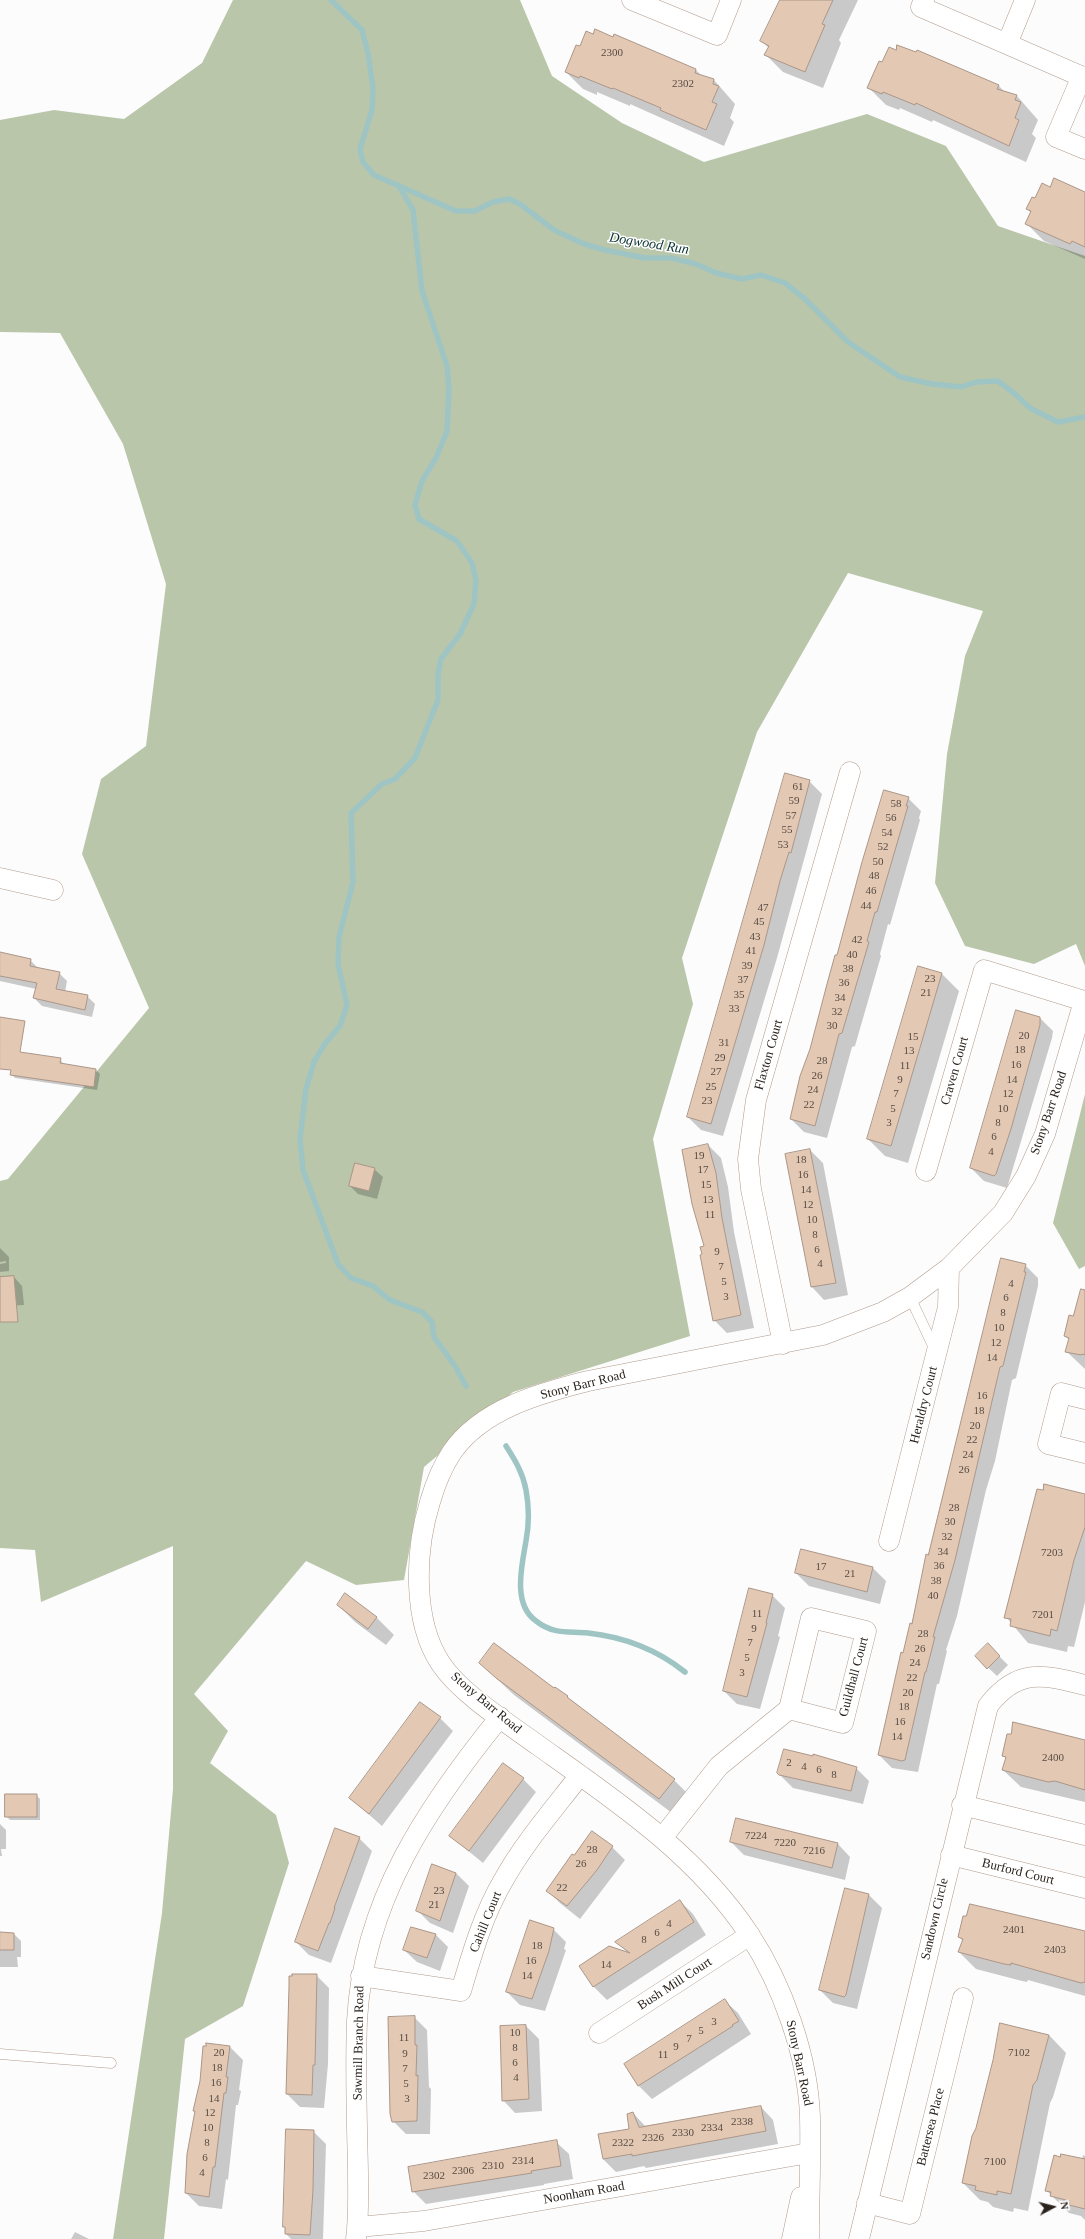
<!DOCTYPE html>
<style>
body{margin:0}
#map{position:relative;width:1085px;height:2239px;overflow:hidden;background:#fcfcfc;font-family:"Times New Roman",serif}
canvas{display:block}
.north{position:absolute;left:1033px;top:2187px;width:40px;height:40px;-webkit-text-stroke:3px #fff;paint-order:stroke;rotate:83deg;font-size:11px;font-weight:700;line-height:16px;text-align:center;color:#2a221c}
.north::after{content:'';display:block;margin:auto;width:14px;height:18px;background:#2a221c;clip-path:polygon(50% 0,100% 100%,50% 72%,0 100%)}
</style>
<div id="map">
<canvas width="1085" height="2239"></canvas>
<div class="north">N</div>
</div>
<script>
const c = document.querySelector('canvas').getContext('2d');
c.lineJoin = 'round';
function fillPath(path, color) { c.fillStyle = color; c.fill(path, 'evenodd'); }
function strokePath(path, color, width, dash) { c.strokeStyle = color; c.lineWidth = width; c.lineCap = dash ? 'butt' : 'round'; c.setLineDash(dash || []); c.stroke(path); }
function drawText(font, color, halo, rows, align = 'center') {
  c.font = font + ' "Times New Roman",serif'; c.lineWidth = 3; c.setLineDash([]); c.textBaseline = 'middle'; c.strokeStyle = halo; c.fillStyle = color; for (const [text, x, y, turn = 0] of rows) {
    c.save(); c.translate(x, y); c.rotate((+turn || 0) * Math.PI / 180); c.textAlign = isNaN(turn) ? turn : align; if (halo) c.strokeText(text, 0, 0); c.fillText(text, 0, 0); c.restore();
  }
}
fillPath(new Path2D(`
 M233,0H520L552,76L622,123L704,162L867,114L946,146L998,226L1085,256V966L1076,944L1034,964L965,946L935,883L947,754L965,656L983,611L848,573L757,732L682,958L693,1004L653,1139L690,1336L513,1392L424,1467L404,1580L356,1585L306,1561L194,1694L228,1731L210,1763L276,1815L289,1863L243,2006L185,2039L164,2239H113L162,1913L173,1789V1546L41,1602L35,1550L0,1548V1181L8,1179L149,1008L82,854L101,779L146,746L166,584L123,444L60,333L0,332V120L54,110L124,119L202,63Z
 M1085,1094V1266L1079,1269L1053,1223Z`), '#bac6aa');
fillPath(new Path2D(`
 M780,0H858L839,40L841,43L823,88L783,72L766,55L769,48L761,41Z
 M896,51L916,54L998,85L1005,92L1017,96L1038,120L1032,134L1036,138L1026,162L933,120L932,122L900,108L899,110L886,105L869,88L883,64Z
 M696,70L702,76L714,80L735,104L730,118L734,122L724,146L630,104V106L597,92V95L583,89L566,72Z
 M1051,189L1085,194V259L1044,241L1027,224L1031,213L1027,209L1036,200Z
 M809,781L822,794L777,958L723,1136L701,1130L688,1117Z
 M908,798L921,811L919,818L920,820L890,925L888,924L880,954L881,956L855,1046L852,1047L827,1138L804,1132L791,1119L838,956Z
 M0,953L30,960L38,968L59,973L67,981L65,992L87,996L95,1004L92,1017L42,1006L34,998L36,989L0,981Z
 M942,974L959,991L908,1163L885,1156L868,1139Z
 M1040,1018L1053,1031L1052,1038L1007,1188L984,1181L971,1168Z
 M60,1059L64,1065L96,1070L100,1074L97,1090L15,1078L11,1074Z
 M708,1145L721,1158L728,1187L734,1232L754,1328L727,1333L714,1320L706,1247Z
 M810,1150L823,1163L848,1295L824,1300L812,1287L786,1155Z
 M374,1169L383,1177L377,1199L358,1194L350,1186Z
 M0,1248L9,1257V1271L0,1272V1264L6,1263V1261L0,1262Z
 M1025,1265L1038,1278V1286L1016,1378L1012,1380L995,1461L986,1490L957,1616L946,1650L947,1651L939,1684H937L918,1772L892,1768L879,1755L928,1556Z
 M14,1277L22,1286L24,1305L2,1306L0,1304V1278Z
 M1085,1306V1369L1066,1351L1070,1341L1065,1336L1074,1317Z
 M1085,1495V1602L1074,1647L1068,1646L1067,1652L1028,1643L1006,1617Z
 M873,1568L886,1581L880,1604L809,1586L796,1573Z
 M346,1594L377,1618L394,1635L386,1645L355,1622L338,1605Z
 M772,1595L785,1608L778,1636L780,1637L760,1709L737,1704L724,1691Z
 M988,1645L1008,1665L997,1676L976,1656Z
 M480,1663L554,1690L567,1697L674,1780L691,1797L676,1816L514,1695Z
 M440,1718L453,1731L382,1826L350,1798Z
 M1085,1741V1802L1021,1787L1003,1770L1006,1759L1003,1755Z
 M856,1768L869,1781L863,1804L793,1788L778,1773Z
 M523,1779L536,1792L483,1863L450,1836Z
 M36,1795L40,1799V1820H10L6,1816Z
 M0,1824L6,1830V1849H1L2,1856H0Z
 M359,1838L372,1851L331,1963L309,1955L296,1942Z
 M731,1842L838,1844L850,1857L845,1880L744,1855Z
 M612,1847L625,1860L580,1919L561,1904L548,1891L574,1856Z
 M433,1865L456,1873L469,1886L453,1933L430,1923L417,1910Z
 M845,1889L869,1895L882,1908L857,2009L833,2003L820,1990Z
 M680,1901L693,1914L706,1935L607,2000L594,1987L581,1966L628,1953L617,1942Z
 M553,1929L566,1942L564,1949L566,1950L545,2011L520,2005L507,1992Z
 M0,1933L14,1934L21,1941V1957H17L18,1967H0Z
 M1085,1933V1996L1028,1980L1027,1982L1022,1981L976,1969L959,1952L963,1941L959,1937Z
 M435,1934L448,1947L440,1971L417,1962L404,1950Z
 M316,1975L329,1988L328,2064L324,2108L300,2107L287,2094Z
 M725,2001L738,2013L751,2034L652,2099L639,2086L625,2065Z
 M414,2017L427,2030L429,2087L431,2089L430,2134H406L393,2121Z
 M526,2026L539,2039L542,2111L515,2113L503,2100Z
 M1049,2035L1066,2053L1053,2097L1050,2103L1028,2211L1014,2208L1013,2212L993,2207L988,2202L980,2200L963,2183Z
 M207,2044L230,2047L243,2060L239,2090L241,2091L238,2105H236L228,2180L226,2179L222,2209L199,2206L186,2193Z
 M761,2107L773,2120L778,2144L646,2168L644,2166L616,2172L603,2159L630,2130L633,2113L646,2127Z
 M313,2131L326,2144L323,2239H291L286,2234Z
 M556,2142L569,2154L573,2179L544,2184V2185L426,2204L413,2191Z
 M1083,2155L1085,2156V2220L1081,2216L1069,2213L1046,2190L1082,2159Z
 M75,2232L89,2239H71Z`), '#0003');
strokePath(new Path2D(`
 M331,0L362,30L368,53L373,88L372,110L360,149L363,162L374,175L456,211H475L493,202L509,199L520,204L554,230L584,244L605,250L645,258H671L696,264L716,273L742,279L761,275L785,283L805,299L848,342L900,377L932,384L961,387L976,382L998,381L1015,394L1030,408L1058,422L1085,417
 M399,186L413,210L422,291L447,366L449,389L447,431L436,458L422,481L415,505L419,519L457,541L472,563L476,580L474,604L460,634L441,659L438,674V700L415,758L395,779L382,784L351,813L353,882L339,937L338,964L347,1005L340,1026L324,1045L314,1062L306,1089L300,1139L303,1170L338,1264L351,1278L373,1286L390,1300L422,1312L432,1322L434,1337L455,1366L466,1386
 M506,1446C515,1460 523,1473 526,1490C529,1506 529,1525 526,1541C522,1565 512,1604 536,1621C554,1635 568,1631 588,1633C625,1637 656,1649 685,1672`), '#9ec5c4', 5.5);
const building = new Path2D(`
 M780,0H833L822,24L825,25L805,72L764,55L769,46L760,41Z
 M595,29L613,37L614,34L696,69L695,73L714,79L713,84L719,86L712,102L717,104L706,130L660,110L661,108L613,88L612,89L580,76L579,78L565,72L576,45L580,46L586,31L593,34Z
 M897,45L916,52L917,50L999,85L997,89L1017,95L1015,100L1021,102L1015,118L1019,120L1009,146L916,103L915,105L883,92L882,94L867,88L879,61L882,62L889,47L896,50Z
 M1054,178L1085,192V247L1072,241L1070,244L1025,224L1031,211L1026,209L1032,197L1035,198L1042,183L1050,187Z
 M785,773L810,780L791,853L789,852L780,881L764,945L711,1124L687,1117Z
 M884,790L909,797L906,806H908L877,912H875L867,941L869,942L842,1033L839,1034L815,1126L790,1119L800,1076L810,1049L827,984L835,955H837L862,862Z
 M0,952L31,959L30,966L60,972L56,989L88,995L85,1010L33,998L37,983L0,976Z
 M918,966L942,973L891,1146L867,1139Z
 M1016,1010L1040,1017V1025L1011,1129L996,1174L994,1176L970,1168Z
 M0,1017L25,1021L20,1052L61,1058L60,1063L96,1069L94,1087L10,1075L11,1070L0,1069Z
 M708,1144L716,1173L722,1218L741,1315L713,1321L700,1255L702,1254L700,1247L704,1246L692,1204L682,1150Z
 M810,1149L836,1283L811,1287L785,1154Z
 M355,1163L375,1168L369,1191L349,1186Z
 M1001,1258L1026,1264L1024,1272H1026L1003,1366L1000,1367L955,1560L933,1637H935L926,1672H925L905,1760L902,1761L878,1755L901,1652L903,1653L910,1623L912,1624L926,1554L928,1555Z
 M14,1276L18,1322H0V1277Z
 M1081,1289L1085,1290V1355L1082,1354L1081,1355L1065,1352L1069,1338L1064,1336L1069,1315L1073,1316Z
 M1044,1484L1085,1494V1527L1074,1560L1057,1631L1051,1629L1050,1636L1010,1626L1011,1619L1004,1618L1037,1489L1043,1490Z
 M801,1549L873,1567L867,1592L795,1573Z
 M749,1588L773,1594L766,1623H767L747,1697L723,1691Z
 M345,1593L377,1617L368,1629L337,1605Z
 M494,1643L554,1688L555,1687L568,1696L567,1697L675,1779L659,1799L496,1678L479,1663Z
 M988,1643L1000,1656L987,1669L975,1656Z
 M420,1702L441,1717L369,1814L349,1798Z
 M1013,1722L1085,1740V1790L1055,1781L1048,1782L1002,1770L1006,1757L1002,1756L1007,1734H1011Z
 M784,1749L813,1756V1754L857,1767L851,1791L779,1775L777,1773Z
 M503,1763L524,1778L469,1851L449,1836Z
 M5,1794H37V1817H5Z
 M736,1818L838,1843L832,1868L730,1842Z
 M335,1828L360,1837L334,1908H335L330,1923H329L318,1951L295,1942Z
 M592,1831L613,1846L597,1870L567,1906L546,1891L572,1854L574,1855Z
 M432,1864L456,1873L440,1921L416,1911Z
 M845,1888L869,1894L846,1995L844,1997L819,1990Z
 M680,1900L694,1922L593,1987L579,1966L609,1946L630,1953L615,1942Z
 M970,1904L1085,1931V1982L1081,1983L1011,1963V1965L1004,1964L958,1952L963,1939L958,1937L963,1916H966Z
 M530,1920L554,1928L549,1951L532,1999L506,1992Z
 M411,1927L436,1934L427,1958L403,1950Z
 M0,1932L14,1933V1950H0Z
 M292,1974H317L315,2065H313L312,2095L286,2094L289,1986V1976H292Z
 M725,1999L739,2021L732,2025L733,2026L638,2086L624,2064Z
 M415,2016V2045H417L416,2076L418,2075L417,2121L392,2122L390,2114L388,2017Z
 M1000,2023L1049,2035L1037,2080L1033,2085L1011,2194L997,2191V2195L975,2190L976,2186L962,2183L972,2136L976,2128L993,2060Z
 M526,2025L529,2099L502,2101L500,2026Z
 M206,2043L230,2046L226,2077H228L226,2093H224L215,2167H213L209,2197L185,2193L187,2154L195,2111H193L200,2081L203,2046H206Z
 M761,2106L766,2131L632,2156V2154L603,2159L598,2134L629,2129L627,2114L633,2112L639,2127Z
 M286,2129L314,2130L313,2190L310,2235L285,2234V2227H283Z
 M557,2140L561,2166L531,2171L532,2173L412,2192L408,2167Z
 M1061,2154L1085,2159V2209L1069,2205L1070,2201L1050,2196L1051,2192L1045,2191L1054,2155L1060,2157Z`);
fillPath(building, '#e3c8b4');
strokePath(building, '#ab9687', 1);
const lane = new Path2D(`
 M910,1297L935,1350
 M0,2054L111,2063`);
const street = new Path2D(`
 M632,0L717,35L731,0
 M924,0L921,7L1007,44L1025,0
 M1007,44L1085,78
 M1082,76L1056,137L1085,149
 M0,878L53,890
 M783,1344L751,1189L748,1159L756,1100L850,772
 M1085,1399L1061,1393L1048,1444L1085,1453
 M889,1541L948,1307L949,1268
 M962,1805L1085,1835
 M662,1838L719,1766L789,1709L811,1618L866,1631L843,1723L789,1709
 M951,1855L1085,1888
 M361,1976L461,1991C472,1954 483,1915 503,1881C524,1843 554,1809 580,1775
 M599,2033L750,1935
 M867,2203L910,2214L963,1998
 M358,2227L424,2221L809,2153
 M356,2239C359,2217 358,2195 358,2172C357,2122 355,2071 357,2021C363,1902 427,1807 500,1717
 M792,2239L801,2197
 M809,2239C809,2198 811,2157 810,2117C808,2056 782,1984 749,1934C697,1855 615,1800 539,1746C509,1724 461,1694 441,1664C412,1621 415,1550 430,1502C435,1485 442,1467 452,1452C482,1409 540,1393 588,1381L823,1335L883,1312L910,1297L949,1268L1003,1213L1026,1176L1045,1134L1084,1001L984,970L926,1171
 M859,2239L988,1706C1017,1668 1043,1674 1085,1685`);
strokePath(lane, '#b09b8c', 11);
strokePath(street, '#b09b8c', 21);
strokePath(lane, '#fff', 10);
strokePath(street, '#fff', 20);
drawText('11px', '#584c42', null, [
 ["2300",612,53],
 ["2302",683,84],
 ["61",798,787],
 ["59",794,801],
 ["58",896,804],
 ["57",791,816],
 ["56",891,818],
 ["55",787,830],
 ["54",887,833],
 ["53",783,845],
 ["52",883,847],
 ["50",878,862],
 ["48",874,876],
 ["46",871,891],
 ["44",866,906],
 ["47",763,908],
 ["45",759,922],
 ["43",755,937],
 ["42",857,940],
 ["41",751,951],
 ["40",852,955],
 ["39",747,966],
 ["38",848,969],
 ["23",930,979],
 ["37",743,980],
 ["36",844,983],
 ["21",926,993],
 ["35",739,995],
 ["34",840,998],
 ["33",734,1009],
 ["32",837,1012],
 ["30",832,1026],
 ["20",1024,1036],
 ["15",913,1037],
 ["31",724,1043],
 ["18",1020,1050],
 ["13",909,1051],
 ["29",720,1058],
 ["28",822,1061],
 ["16",1016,1065],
 ["11",905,1066],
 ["27",716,1072],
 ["26",817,1076],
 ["9",900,1080],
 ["14",1012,1080],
 ["25",711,1087],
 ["24",813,1090],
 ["7",896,1094],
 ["12",1008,1094],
 ["23",707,1101],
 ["22",809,1105],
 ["5",893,1109],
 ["10",1003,1109],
 ["3",889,1123],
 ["8",998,1123],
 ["6",994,1137],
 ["4",991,1152],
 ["19",699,1156],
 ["18",801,1160],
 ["17",703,1170],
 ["16",803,1175],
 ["15",706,1185],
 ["14",806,1190],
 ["13",708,1200],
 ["12",808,1205],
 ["11",710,1215],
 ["10",812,1220],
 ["8",815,1235],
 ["6",817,1250],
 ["9",717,1252],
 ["4",820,1264],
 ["7",721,1267],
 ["5",724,1282],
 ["4",1011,1284],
 ["3",726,1297],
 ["6",1006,1298],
 ["8",1003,1313],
 ["10",999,1328],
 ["12",996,1343],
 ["14",992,1358],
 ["16",982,1396],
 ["18",979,1411],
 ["20",975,1426],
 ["22",972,1440],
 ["24",968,1455],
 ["26",964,1470],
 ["28",954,1508],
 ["30",950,1522],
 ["32",947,1537],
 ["34",943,1552],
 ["7203",1052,1553],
 ["36",939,1566],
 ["17",821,1567],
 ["21",850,1574],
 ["38",936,1581],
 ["40",933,1596],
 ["11",757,1614],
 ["7201",1043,1615],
 ["9",754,1629],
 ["28",923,1634],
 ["7",750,1643],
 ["26",920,1649],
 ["5",747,1658],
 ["24",915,1663],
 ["3",742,1673],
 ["22",912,1678],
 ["20",908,1693],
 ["18",904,1707],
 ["16",900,1722],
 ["14",897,1737],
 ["2400",1053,1758],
 ["2",789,1763],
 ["4",804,1767],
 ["6",819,1770],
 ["8",834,1775],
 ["7224",756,1836],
 ["7220",785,1843],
 ["28",592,1850],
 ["7216",814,1851],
 ["26",581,1864],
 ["22",562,1888],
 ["23",439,1891],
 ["21",434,1905],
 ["4",669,1924],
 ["2401",1014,1930],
 ["6",657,1933],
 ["8",644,1940],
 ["18",537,1946],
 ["2403",1055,1950],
 ["16",531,1961],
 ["14",606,1965],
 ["14",527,1976],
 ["3",714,2022],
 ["5",701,2031],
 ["10",515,2033],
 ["11",404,2038],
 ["7",689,2039],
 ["9",676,2047],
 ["8",515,2048],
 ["20",219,2053],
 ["7102",1019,2053],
 ["9",405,2054],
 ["11",663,2055],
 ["6",515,2063],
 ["18",217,2068],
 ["7",405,2069],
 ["4",516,2078],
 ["16",216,2083],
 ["5",406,2084],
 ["14",214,2099],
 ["3",407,2099],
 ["12",210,2113],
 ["2338",742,2122],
 ["10",208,2128],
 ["2334",712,2128],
 ["2330",683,2133],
 ["2326",653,2138],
 ["8",207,2143],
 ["2322",623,2143],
 ["6",205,2158],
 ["2314",523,2161],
 ["7100",995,2162],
 ["2310",493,2166],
 ["2306",463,2171],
 ["4",202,2173],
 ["2302",434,2176]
]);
drawText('13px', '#2a221c', '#fff', [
 ["Flaxton Court",769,1055,-74],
 ["Craven Court",955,1071,-74],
 ["Stony Barr Road",1049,1113,-71],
 ["Stony Barr Road",583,1385,-14],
 ["Heraldry Court",924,1405,-76],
 ["Guildhall Court",854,1677,-75],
 ["Stony Barr Road",486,1703,40],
 ["Burford Court",1018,1872,14],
 ["Sandown Circle",935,1919,-77],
 ["Cahill Court",486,1922,-68],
 ["Bush Mill Court",675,1984,-33],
 ["Sawmill Branch Road",359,2043,-89],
 ["Stony Barr Road",799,2063,78],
 ["Battersea Place",931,2127,-76],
 ["Noonham Road",584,2193,-10]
]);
drawText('italic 14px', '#0c3333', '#fff', [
 ["Dogwood Run",649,244,9]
]);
</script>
